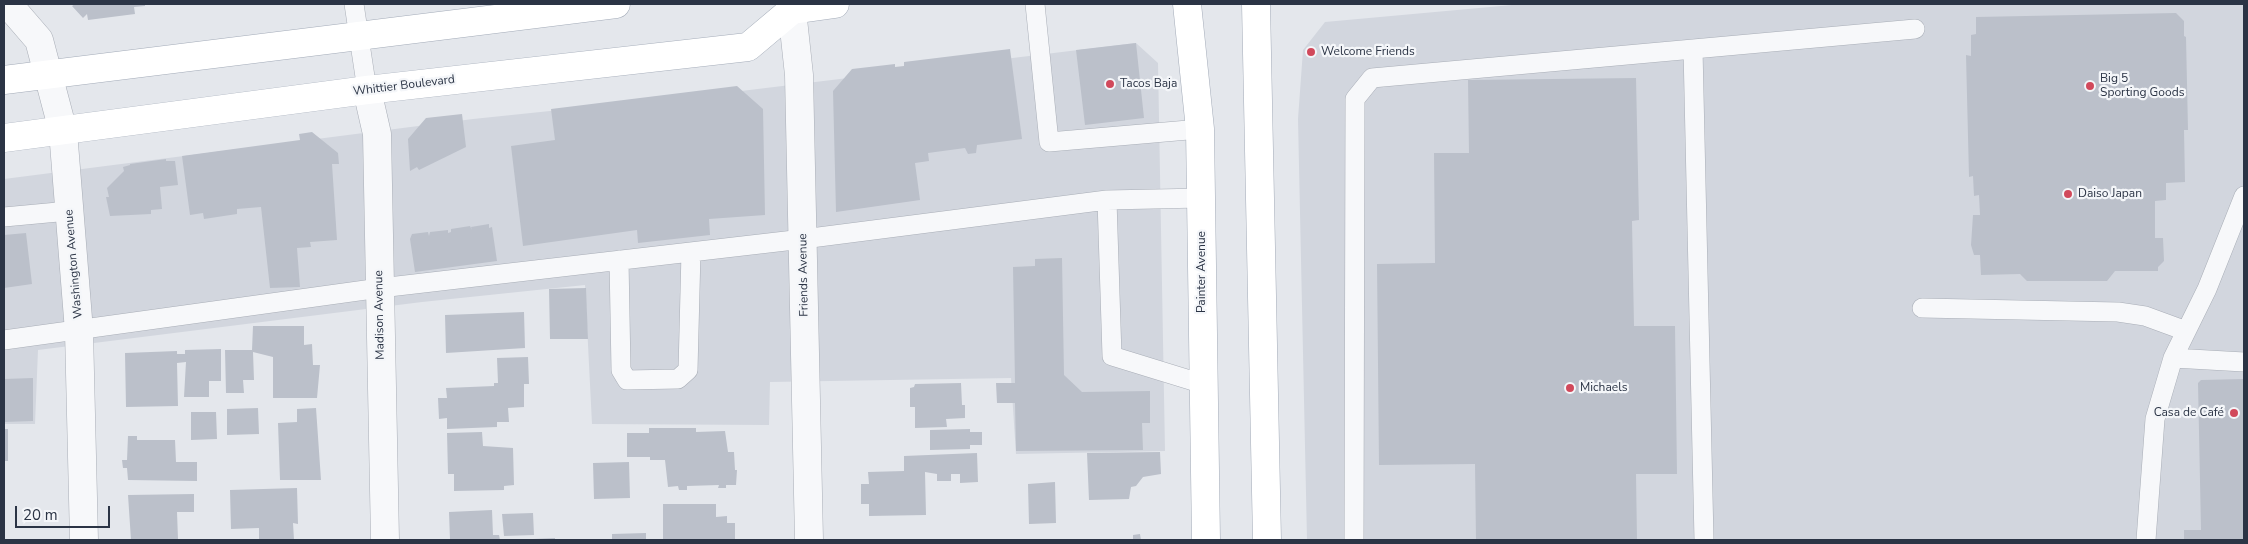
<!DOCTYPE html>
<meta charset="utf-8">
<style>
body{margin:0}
#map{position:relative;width:2248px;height:544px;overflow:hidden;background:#e4e7ec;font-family:"Nunito Sans",sans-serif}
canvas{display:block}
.frame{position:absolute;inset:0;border:5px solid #2b3445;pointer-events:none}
.scale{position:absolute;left:15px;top:506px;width:95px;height:22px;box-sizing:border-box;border:2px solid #2b3445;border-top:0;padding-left:6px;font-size:15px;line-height:18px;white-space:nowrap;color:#2b3445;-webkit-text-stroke:4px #f4f6f9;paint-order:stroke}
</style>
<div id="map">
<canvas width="2248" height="544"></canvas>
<div class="frame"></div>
<div class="scale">20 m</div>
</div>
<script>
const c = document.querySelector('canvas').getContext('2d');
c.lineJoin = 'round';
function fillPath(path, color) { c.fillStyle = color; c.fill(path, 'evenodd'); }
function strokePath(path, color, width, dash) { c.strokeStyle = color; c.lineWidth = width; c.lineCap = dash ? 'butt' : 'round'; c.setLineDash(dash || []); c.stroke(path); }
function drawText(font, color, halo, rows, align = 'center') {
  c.font = font + ' "Nunito Sans",sans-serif'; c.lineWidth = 4.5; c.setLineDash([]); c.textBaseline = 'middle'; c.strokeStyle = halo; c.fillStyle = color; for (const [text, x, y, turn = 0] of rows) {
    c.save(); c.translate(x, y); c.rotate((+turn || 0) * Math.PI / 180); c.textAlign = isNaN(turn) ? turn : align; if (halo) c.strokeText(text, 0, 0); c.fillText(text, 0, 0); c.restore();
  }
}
fillPath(new Path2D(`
 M1523,4H2244V540H1307L1298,119L1303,50L1325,22Z
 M1136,43L1158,63L1165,451L1016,454L1011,378L770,382L769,425L592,424L585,285L422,302L38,350L35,424H4V179L473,119L733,92Z`), '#d2d6de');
fillPath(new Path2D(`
 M75,4H145V6L134,7L135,14L88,20L87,14L83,18L72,6Z
 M2176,13L2184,21V36L2186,37L2188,130H2184L2185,182L2166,183V200L2155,201V238H2163L2164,261L2158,267V271H2115L2107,281H2027L2020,274L1981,275L1980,255H1974L1971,245L1973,215H1980L1979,195L1974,196L1973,176L1969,177L1966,55L1971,56V35L1976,34V17Z
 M1136,43L1144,118L1085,125L1076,50Z
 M1010,49L1022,139L977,145L976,153L968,154L965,148L928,153L929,161L915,163L920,200L836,212L833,91L852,69L895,64V67L904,66V62Z
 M1636,78L1639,220L1632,221L1634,326H1675L1677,474H1636L1637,540H1476L1475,464L1379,465L1377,264L1435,263L1434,153H1469L1468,80Z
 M737,86L763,109L765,215L709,219L710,235L638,243L637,230L523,246L511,146L555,140L551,109Z
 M462,114L466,147L419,170L417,167L410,171L408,139L426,118Z
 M312,132L338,153L339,164H332L337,240L310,242L311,247L297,248L300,287L270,288L261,207L237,209V214L204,219L203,213L190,215L182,156L300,140L299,134Z
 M166,159V161H175L178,185L160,187L162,209L151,210V214L110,216L106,197H109L107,188L124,171L123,167L130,165V164Z
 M489,224V228L492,227L497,261L415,272L410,239L412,234L428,232L429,236L430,232L448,230V233L451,232V229L470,226L472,230L471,227Z
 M26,233L32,284L4,288V235Z
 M1062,258L1064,375L1082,392L1150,391V423H1142L1143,450L1016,451L1015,403H997L996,383H1015L1013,267L1035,266V259Z
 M586,288L588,339H550L549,289Z
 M524,312L525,348L446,353L445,315Z
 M253,326H304V345L312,344L313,365H320L317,398H273V357L253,352L254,380H243L244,393H226L225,350H252Z
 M221,349V381H209V397H184L186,362L177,363L178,406L126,407L125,353L177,351V354H185V350Z
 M528,357L529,384H524V407L508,408L509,422H497V427L447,429V418L439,419L438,398H447L446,388L494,386V383H498L497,358Z
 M33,378V421L4,422V379Z
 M2244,379V540H2184V530H2201L2198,383L2201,380Z
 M961,383L962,405H965V418L946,419L947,427L915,428V407H910V388L914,387L915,384Z
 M258,408L259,434L227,435V409Z
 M316,408L321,480H280L278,423L297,422V409Z
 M191,412H216L217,439L191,440Z
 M649,428H696V432L725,431L728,452H734L735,470H737L736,485H726V488H718L719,485L687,486V490H679L678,486L668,487L665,460H650V457H627V433H649Z
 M4,429H8V461H4Z
 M970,429V432H982V445H970V449L930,450V430Z
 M482,432L483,446L513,448L514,485L504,486V490L454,491V474H448L447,433Z
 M128,436H137V440H175L176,462H197V481L128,480L127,468H123L122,460H127Z
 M1160,452L1161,474L1143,477L1136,486L1131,487L1129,499L1089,500L1087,453Z
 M977,453L978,482L960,483V474H951V481H937V474L925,472L926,515L869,516V504H861V484H869L868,472L904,471V456Z
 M629,462L630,498L594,499L593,463Z
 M1055,482L1056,523L1029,524L1028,484Z
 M297,488L298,524L293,523L294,540H259V528L231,529L230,490Z
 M194,494V512H177L178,539L131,540L128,495Z
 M663,504H716V517L727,516V523H735V540H663Z
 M492,510L493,535H499L500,540H450L449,512Z
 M533,513L534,535L504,536L502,514Z
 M646,533V540H612V534Z
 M1140,534L1141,540H1133V535Z
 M555,538V540H533V539Z`), '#bbc0ca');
const service = new Path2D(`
 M354,4L367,90
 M1035,4L1049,142L1200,129
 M1693,49L1704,540
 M1107,200L1112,356L1203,384
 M4,217L69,211
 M619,260L621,370L627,380L678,379L688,370L691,252
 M1922,308L2118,312L2145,316L2186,331
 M4,340L380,288L803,239L1107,200L1202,198
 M2173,358L2244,362
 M1354,540L1355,99L1372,78L1915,29
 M2146,540L2155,419L2173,358L2207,289L2244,196`);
const minor = new Path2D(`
 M8,4L39,40L63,131L79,331L84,540
 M792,10L799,75L809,540
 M367,90L377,134L385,540`);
const primary = new Path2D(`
 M1187,4L1200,129L1206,540
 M1256,4L1267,540
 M4,80L616,4
 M4,138L367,90L748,47L792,10L835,4`);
strokePath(service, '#a9aeb7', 20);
strokePath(minor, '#a9aeb7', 29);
strokePath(primary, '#a3abb8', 29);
strokePath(service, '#f7f8fa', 19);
strokePath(minor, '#f7f8fa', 28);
strokePath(primary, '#fff', 28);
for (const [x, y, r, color] of [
 [1311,52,5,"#d1495b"],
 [1110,84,5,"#d1495b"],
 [2090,86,5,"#d1495b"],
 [2068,194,5,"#d1495b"],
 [1570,388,5,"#d1495b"],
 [2234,413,5,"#d1495b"]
]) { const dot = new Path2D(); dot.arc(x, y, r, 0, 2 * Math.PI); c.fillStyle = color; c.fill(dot); strokePath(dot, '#f4f6f9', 2); }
drawText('12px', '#2b3445', '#f4f6f9', [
 ["Welcome Friends",1321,52],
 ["Big 5",2100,79],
 ["Sporting Goods",2100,93],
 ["Tacos Baja",1120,84],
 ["Daiso Japan",2078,194],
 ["Michaels",1580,388],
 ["Casa de Café",2224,413,"right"]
], 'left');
drawText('12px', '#2b3445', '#f4f6f9', [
 ["Whittier Boulevard",404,86,-7],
 ["Washington Avenue",74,264,-95],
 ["Painter Avenue",1202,272,-90],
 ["Friends Avenue",804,275,-91],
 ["Madison Avenue",380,315,-91]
]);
</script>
